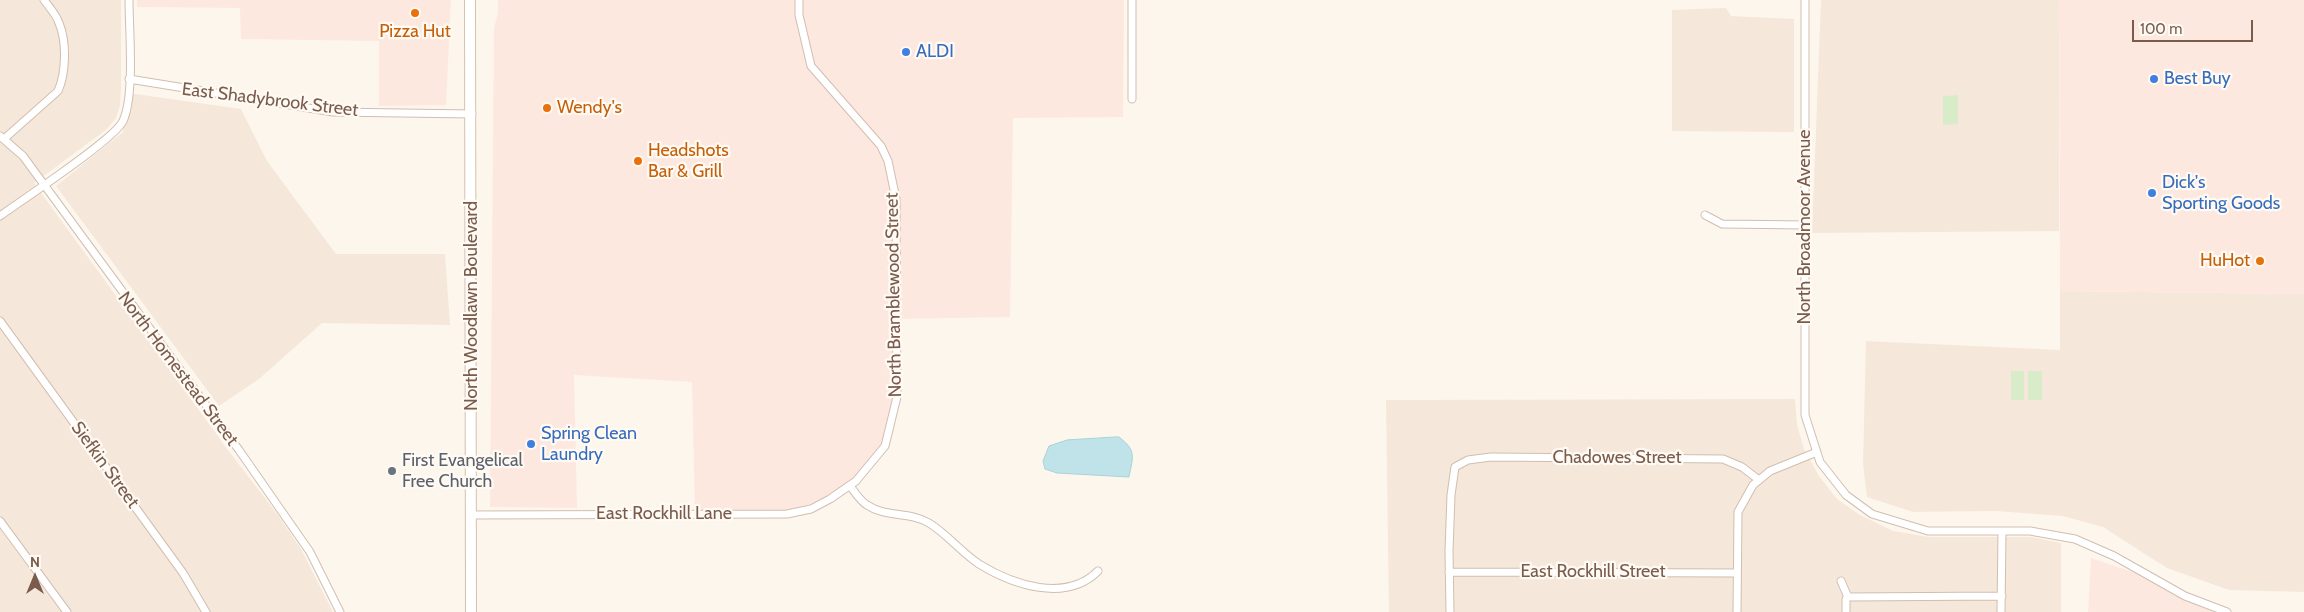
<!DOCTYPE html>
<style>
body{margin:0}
#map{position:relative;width:2304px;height:612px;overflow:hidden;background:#fdf6ec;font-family:Cabin,sans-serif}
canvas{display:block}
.north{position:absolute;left:10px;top:552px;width:50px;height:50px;-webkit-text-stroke:4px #fffaf3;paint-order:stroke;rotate:0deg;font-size:14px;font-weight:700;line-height:20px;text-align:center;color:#7a5c4d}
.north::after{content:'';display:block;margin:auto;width:18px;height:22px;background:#7a5c4d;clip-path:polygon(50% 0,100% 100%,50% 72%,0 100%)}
.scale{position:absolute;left:2132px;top:20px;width:121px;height:22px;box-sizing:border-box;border:2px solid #7a5c4d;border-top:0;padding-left:6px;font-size:15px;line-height:18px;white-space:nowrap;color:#7a5c4d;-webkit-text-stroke:4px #fffaf3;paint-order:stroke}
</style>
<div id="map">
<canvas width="2304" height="612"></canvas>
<div class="north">N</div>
<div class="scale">100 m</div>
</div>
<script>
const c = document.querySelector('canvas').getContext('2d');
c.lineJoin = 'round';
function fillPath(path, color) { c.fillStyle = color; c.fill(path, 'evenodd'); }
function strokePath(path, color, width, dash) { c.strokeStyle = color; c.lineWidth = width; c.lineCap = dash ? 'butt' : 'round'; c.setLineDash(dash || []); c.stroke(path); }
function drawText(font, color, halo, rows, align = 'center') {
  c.font = font + ' Cabin,sans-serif'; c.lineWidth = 4.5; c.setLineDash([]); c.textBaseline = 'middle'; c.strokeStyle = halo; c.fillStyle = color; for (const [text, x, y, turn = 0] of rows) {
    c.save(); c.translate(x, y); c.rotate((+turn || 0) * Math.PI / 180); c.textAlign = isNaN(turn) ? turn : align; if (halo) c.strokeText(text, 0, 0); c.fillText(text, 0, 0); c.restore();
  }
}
fillPath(new Path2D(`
 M0,0H121V87L120,105L116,118L106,130L34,183L228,450L278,515L301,549L333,612H0Z
 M1821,0H2059V231L1812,233Z
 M1726,8L1731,16L1794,19V132L1672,131V10Z
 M128,93L241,109L267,161L336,254H445L450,325L322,323L259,379L219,406L56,186L123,132Z
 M2060,291L2304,294V592L2229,590L2167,568L2103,527L2063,516L1996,511L1913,512L1867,497L1863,464L1866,341L2060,350Z
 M1795,399L1797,425L1804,449L1819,476L1837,499L1860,515L1893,531L1929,537H2031L2061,543V612H1389L1386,400Z`), '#f5e8da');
fillPath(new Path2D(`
 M137,0H451L446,105L379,106V41L241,39L240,8L137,7Z
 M498,0H1124L1123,117L1013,118L1010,317L896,319L897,397L885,446L850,486L787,514L695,515L692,382L574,375L577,508L490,507L494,28L498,13Z
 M2059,0H2304V294L2060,291Z
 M2091,558L2157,580L2227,612H2088Z`), '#fde8e0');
fillPath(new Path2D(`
 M1958,95V124L1943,125V96Z
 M2011,371H2024V400H2011Z
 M2028,371H2042V400H2028Z`), '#d8ecc9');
const water = new Path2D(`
 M1119,437C1137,451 1133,456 1129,477L1057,473L1045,469L1043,461L1049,446L1067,440Z`);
fillPath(water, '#bfe3e8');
strokePath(water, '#a5d3da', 1);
const street = new Path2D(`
 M1132,0V99
 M1805,0V415L1820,462L1846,495L1872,514L1928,531H2030L2075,539L2114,556L2185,596L2227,612
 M129,79L333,112L472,114
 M0,136L23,156L239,450L310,552L340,612
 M4,139L58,91C66,73 67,42 59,23C56,14 49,7 44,0
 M1705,215L1722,224L1806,225
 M0,216C22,200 115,139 123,121C135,95 129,30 129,0
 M0,321L183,573L206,612
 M850,486C855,492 860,501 867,505C886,518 909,511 929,523C947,534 961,552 979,564C1013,585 1066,603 1098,571
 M471,515L787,514L811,509L830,499L856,481L885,446L897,397L896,199L888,161L881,146L811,66L799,15V0
 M0,521L67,612
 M1449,572L1737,573
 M1841,581L1848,597
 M1848,597L2002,596
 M1450,612L1449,551L1451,495L1455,467L1468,460L1491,457L1723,459L1742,467L1759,480
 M1737,612L1738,512L1753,485L1770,471L1817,452
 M1846,612V599L1848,597
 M2001,612L2002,531`);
const secondary = new Path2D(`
 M470,0L471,612`);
strokePath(street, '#d1beb0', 9);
strokePath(secondary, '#d6c0b0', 12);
strokePath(street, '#fff', 7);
strokePath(secondary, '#fff', 10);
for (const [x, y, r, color] of [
 [415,13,5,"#e8710a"],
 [906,52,5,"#3f7fe0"],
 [2154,79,5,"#3f7fe0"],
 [547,108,5,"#e8710a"],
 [638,161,5,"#e8710a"],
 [2152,193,5,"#3f7fe0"],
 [2260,261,5,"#e8710a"],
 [531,444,5,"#3f7fe0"],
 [392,471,5,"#6b7280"]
]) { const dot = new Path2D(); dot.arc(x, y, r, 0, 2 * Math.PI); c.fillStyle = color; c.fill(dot); strokePath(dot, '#fffaf3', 2); }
drawText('18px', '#c56008', '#fffaf3', [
 ["Pizza Hut",415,32,"center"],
 ["Wendy's",557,108],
 ["Headshots",648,151],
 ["Bar & Grill",648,172],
 ["HuHot",2250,261,"right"]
], 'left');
drawText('18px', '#366cbe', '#fffaf3', [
 ["ALDI",916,52],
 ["Best Buy",2164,79],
 ["Dick's",2162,183],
 ["Sporting Goods",2162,204],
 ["Spring Clean",541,434],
 ["Laundry",541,455]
], 'left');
drawText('18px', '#7a5c4d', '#fffaf3', [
 ["East Shadybrook Street",270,100,7],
 ["North Broadmoor Avenue",1805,227,-90],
 ["North Bramblewood Street",894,295,-91],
 ["North Woodlawn Boulevard",472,306,-90],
 ["North Homestead Street",178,369,53],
 ["Chadowes Street",1617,458],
 ["Siefkin Street",105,465,54],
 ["East Rockhill Lane",664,514],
 ["East Rockhill Street",1593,572]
]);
drawText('18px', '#5b616d', '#fffaf3', [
 ["First Evangelical",402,461],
 ["Free Church",402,482]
], 'left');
</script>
